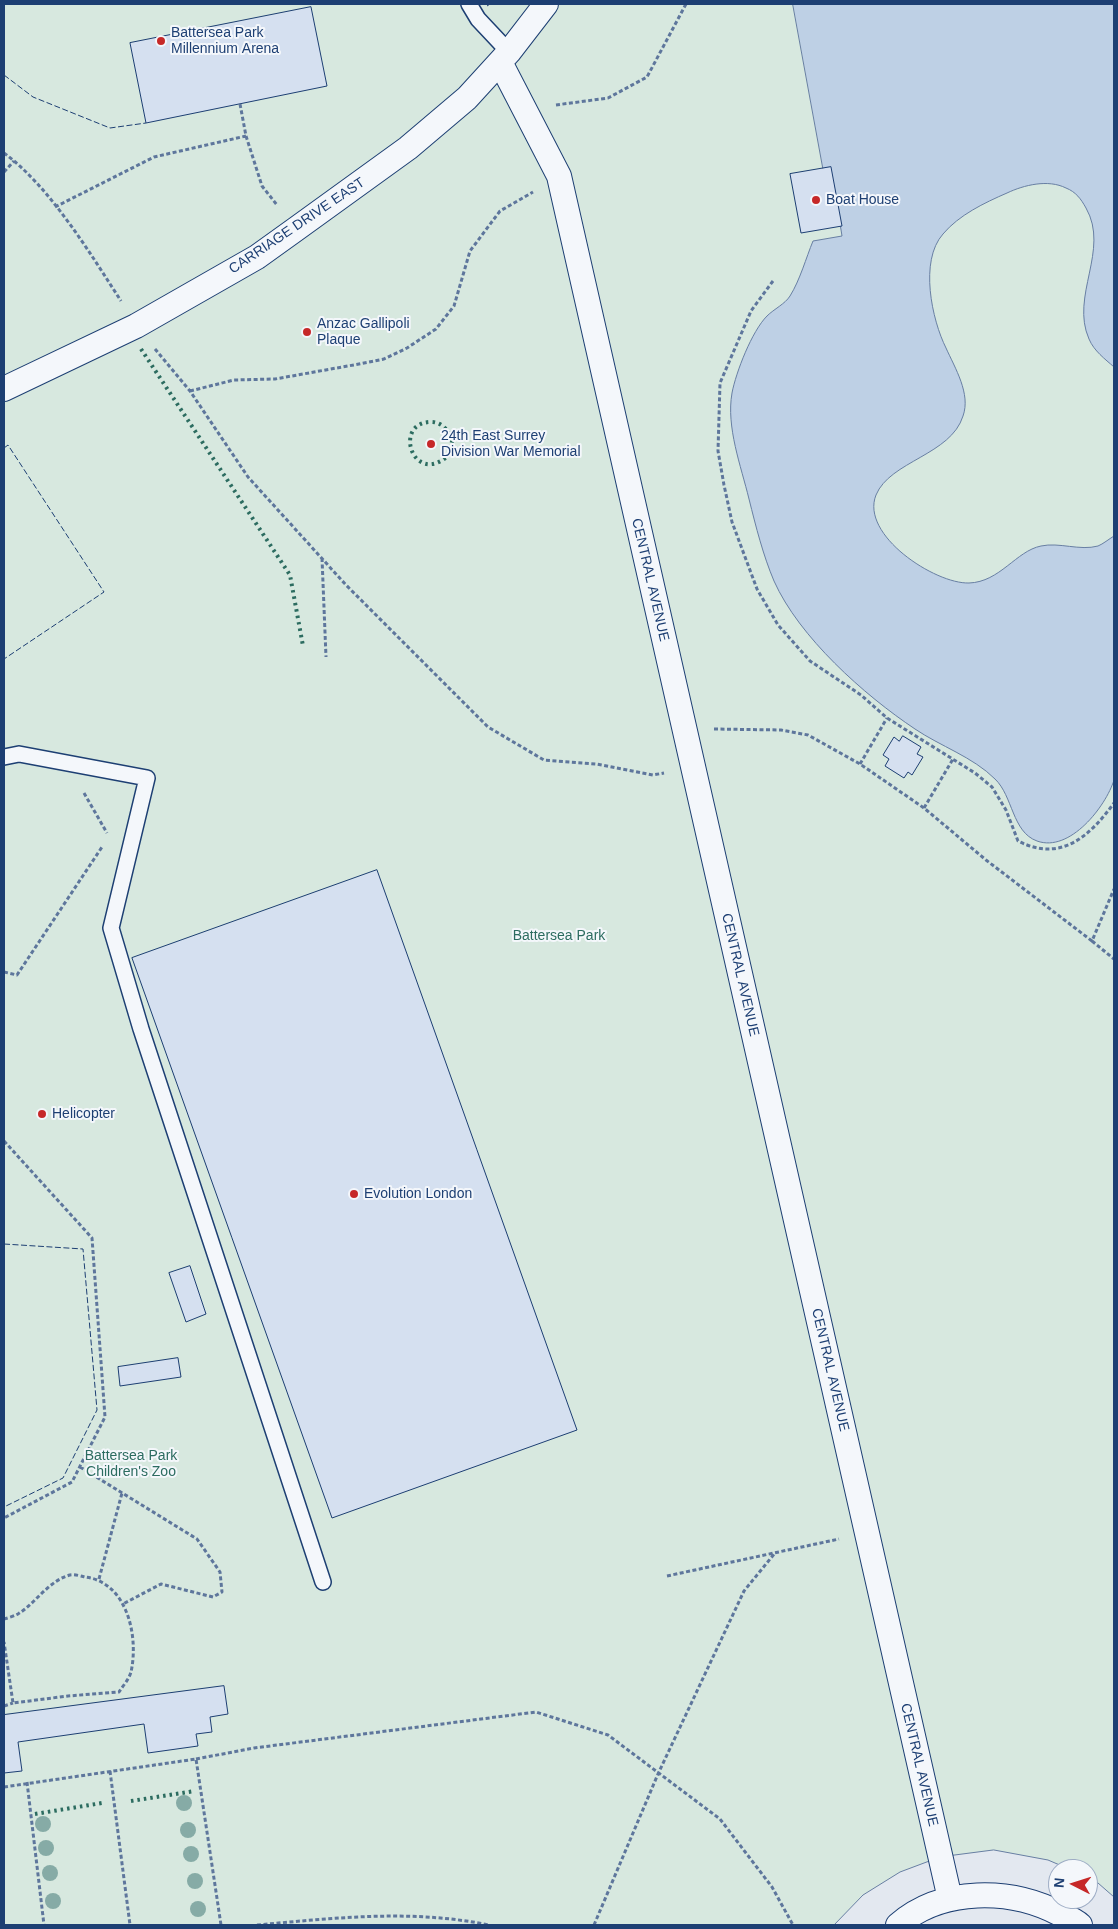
<!DOCTYPE html>
<style>
body{margin:0}
#map{position:relative;width:1118px;height:1929px;overflow:hidden;background:#f4f7fb;font-family:Helvetica,sans-serif}
canvas{display:block}
.frame{position:absolute;inset:0;border:5px solid #1d3f73;pointer-events:none}
.north{position:absolute;left:1048px;top:1859px;width:50px;height:50px;box-sizing:border-box;background:#f4f7fb;border:1px solid #9eadc5;border-radius:50%;rotate:275deg;font-size:14px;font-weight:700;line-height:20px;text-align:center;color:#1d3f73}
.north::after{content:'';display:block;margin:auto;width:18px;height:22px;background:#c62828;clip-path:polygon(50% 0,100% 100%,50% 72%,0 100%)}
</style>
<div id="map">
<canvas width="1118" height="1929"></canvas>
<div class="frame"></div>
<div class="north">N</div>
</div>
<script>
const c = document.querySelector('canvas').getContext('2d');
c.lineJoin = 'round';
function fillPath(path, color) { c.fillStyle = color; c.fill(path, 'evenodd'); }
function strokePath(path, color, width, dash) { c.strokeStyle = color; c.lineWidth = width; c.lineCap = dash ? 'butt' : 'round'; c.setLineDash(dash || []); c.stroke(path); }
function drawText(font, color, halo, rows, align = 'center') {
  c.font = font + ' Helvetica,sans-serif'; c.lineWidth = 4; c.setLineDash([]); c.textBaseline = 'middle'; c.strokeStyle = halo; c.fillStyle = color; for (const [text, x, y, turn = 0] of rows) {
    c.save(); c.translate(x, y); c.rotate((+turn || 0) * Math.PI / 180); c.textAlign = isNaN(turn) ? turn : align; if (halo) c.strokeText(text, 0, 0); c.fillText(text, 0, 0); c.restore();
  }
}
const green = new Path2D(`
 M4,4H1114V1925H4ZM1058,1869H1088V1899H1058Z`);
fillPath(green, '#d7e8df');
strokePath(green, '#687fa3', 1);
const parking = new Path2D(`
 M994,1850L1048,1860L1069,1869H1058V1899H1088V1878L1098,1883L1114,1897V1925H834L863,1895L900,1872L940,1857Z`);
fillPath(parking, '#e3e8f0');
strokePath(parking, '#687fa3', 1);
const water = new Path2D(`
 M793,4H1114V367C1105,359 1094,351 1089,339C1070,296 1110,250 1086,208C1081,199 1076,192 1066,188C1048,179 1024,185 1007,193C984,203 959,215 943,234C919,261 932,320 946,348C955,368 971,394 963,416C951,455 890,461 876,495C860,535 935,584 969,583C1000,582 1016,551 1041,546C1059,542 1080,551 1098,546C1103,544 1109,539 1114,536V780C1106,806 1070,853 1037,841C1012,832 1013,796 995,779C973,757 940,746 915,729C864,695 799,637 774,581C763,555 756,527 749,499C741,466 726,427 732,393C736,372 752,331 767,316C774,309 785,304 790,296C800,280 806,258 813,241L842,236L834,186L825,179Z`);
fillPath(water, '#bed0e5');
strokePath(water, '#687fa3', 1);
const building = new Path2D(`
 M311,7L327,86L146,123L130,43Z
 M831,167L842,226L801,233L790,174Z
 M903,736L921,747L917,754L923,757L912,775L908,772L904,778L885,766L889,759L883,755L894,737L899,741Z
 M377,870L577,1430L332,1518L132,958Z
 M190,1266L206,1314L186,1322L169,1273Z
 M178,1358L181,1377L120,1386L118,1367Z
 M224,1686L228,1714L210,1717L212,1732L196,1734L198,1746L148,1753L144,1724L18,1742L22,1771L4,1773V1715Z`);
fillPath(building, '#d5e0f0');
strokePath(building, '#1d3f73', 1);
const service = new Path2D(`
 M469,4L478,19L509,52
 M4,757L19,754L147,778L111,928L141,1029L323,1582`);
const pedestrian = new Path2D(`
 M500,62L559,176L950,1899
 M4,389L136,326L257,257L296,229L408,148L467,98L509,52L546,4
 M898,1925C942,1887 1011,1888 1060,1914C1067,1917 1075,1920 1080,1925`);
strokePath(service, '#1d3f73', 18);
strokePath(pedestrian, '#1d3f73', 26);
strokePath(new Path2D(`
 M240,104L246,136L262,186L277,205
 M556,105L608,98L647,77L686,4
 M4,153C50,187 90,253 121,301
 M4,172L14,161
 M55,207L154,157L246,136
 M773,281L751,311L720,383L718,451L724,485L732,522L757,589L778,625L810,661L861,695L887,718L975,773L992,787L1006,810L1018,841C1061,863 1090,836 1114,803
 M155,349L190,391L248,477L346,585L488,727L544,760L596,764L653,775L664,773
 M190,391L234,380L275,379L359,364L384,359L407,348L436,329L454,306L470,251L500,211L533,192
 M322,558L326,657
 M714,729L781,730L808,735L860,764L924,808L986,860L1092,941L1114,889
 M860,764L887,718
 M84,793L107,833
 M924,808L953,759
 M1092,941L1114,959
 M4,972L17,975L102,847
 M4,1141L92,1238L105,1417L72,1482L4,1518
 M80,1467L197,1539L220,1572L222,1592L213,1597L161,1584L123,1604
 M667,1576L839,1539
 M99,1579L122,1493
 M4,1619C8,1618 14,1616 18,1614C36,1603 48,1581 70,1575C74,1574 81,1576 85,1577C127,1582 139,1636 131,1672C129,1679 123,1686 119,1692L68,1696L13,1703L4,1642
 M4,1706L13,1703
 M196,1759L254,1748L536,1712L608,1735L720,1819L772,1887L793,1925
 M110,1771L130,1925
 M27,1782L44,1925
 M4,1787L196,1759L221,1925
 M257,1925C335,1918 411,1909 489,1925
 M594,1925L658,1774L744,1591L775,1553`), '#5e769c', 3, [4, 2.5]);
strokePath(service, '#f4f7fb', 15);
strokePath(pedestrian, '#f4f7fb', 24);
strokePath(new Path2D(`
 M141,349L290,575L303,646
 M450,434C445,427 440,422 431,422C392,422 413,488 449,455L452,441
 M131,1801L195,1791
 M35,1814L102,1803`), '#2c6c60', 4, [2.5, 4]);
strokePath(new Path2D(`
 M487,6L490,4
 M4,75L33,97L110,128L146,123
 M4,448L8,445L104,592L4,659
 M4,1244L83,1249L97,1410L63,1478L4,1507`), '#1d3f73', 1, [6, 2.5]);
c.fillStyle = '#86aba6';
for (const [x, y] of [
 [184,1803],
 [43,1824],
 [188,1830],
 [46,1848],
 [191,1854],
 [50,1873],
 [195,1881],
 [53,1901],
 [198,1909]
]) { c.beginPath(); c.arc(x, y, 8, 0, 2 * Math.PI); c.fill(); }
for (const [x, y, r, color] of [
 [161,41,5,"#c62828"],
 [816,200,5,"#c62828"],
 [307,332,5,"#c62828"],
 [431,444,5,"#c62828"],
 [42,1114,5,"#c62828"],
 [354,1194,5,"#c62828"]
]) { const dot = new Path2D(); dot.arc(x, y, r, 0, 2 * Math.PI); c.fillStyle = color; c.fill(dot); strokePath(dot, '#f4f7fb', 2); }
drawText('14px', '#1d3f73', '#f4f7fb', [
 ["Battersea Park",171,33],
 ["Millennium Arena",171,49],
 ["Boat House",826,200],
 ["Anzac Gallipoli",317,324],
 ["Plaque",317,340],
 ["24th East Surrey",441,436],
 ["Division War Memorial",441,452],
 ["Helicopter",52,1114],
 ["Evolution London",364,1194]
], 'left');
drawText('14px', '#1d3f73', '#f4f7fb', [
 ["CARRIAGE DRIVE EAST",297,226,-34],
 ["CENTRAL AVENUE",650,580,77],
 ["CENTRAL AVENUE",740,975,77],
 ["CENTRAL AVENUE",830,1370,77],
 ["CENTRAL AVENUE",919,1765,77]
]);
drawText('14px', '#2c6c60', '#f4f7fb', [
 ["Battersea Park",559,936],
 ["Battersea Park",131,1456],
 ["Children's Zoo",131,1472]
]);
</script>
